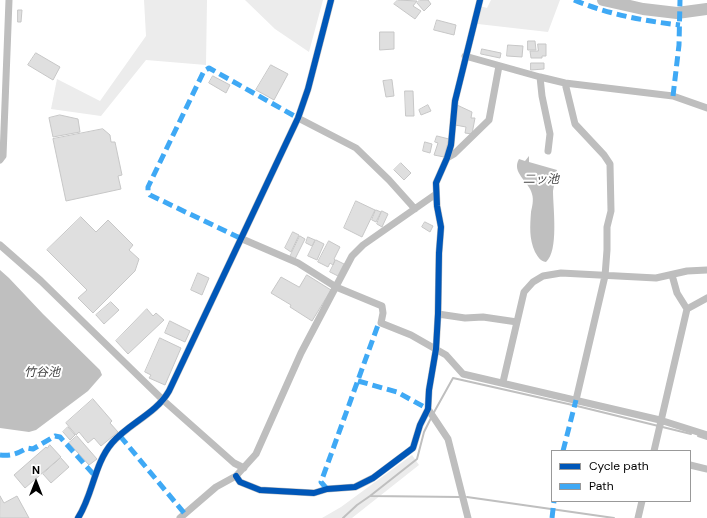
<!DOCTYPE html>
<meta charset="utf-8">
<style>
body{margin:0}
#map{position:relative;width:707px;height:518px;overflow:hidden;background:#fff;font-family:"DM Sans",sans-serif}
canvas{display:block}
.legend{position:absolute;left:551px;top:450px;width:140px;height:52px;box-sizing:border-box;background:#fff;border:1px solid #999;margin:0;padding:5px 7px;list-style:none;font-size:12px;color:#000}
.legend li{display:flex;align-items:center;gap:8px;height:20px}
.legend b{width:20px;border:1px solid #999}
.north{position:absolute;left:16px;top:462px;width:40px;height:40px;-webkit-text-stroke:3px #fff;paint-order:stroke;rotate:0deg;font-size:11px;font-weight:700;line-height:16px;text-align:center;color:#000}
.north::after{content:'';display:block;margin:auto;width:14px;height:18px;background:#000;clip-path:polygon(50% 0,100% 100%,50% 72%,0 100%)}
</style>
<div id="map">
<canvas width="707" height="518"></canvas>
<ul class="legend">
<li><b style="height:5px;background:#0057b8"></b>Cycle path</li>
<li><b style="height:5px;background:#3fa9f5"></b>Path</li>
</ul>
<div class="north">N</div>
</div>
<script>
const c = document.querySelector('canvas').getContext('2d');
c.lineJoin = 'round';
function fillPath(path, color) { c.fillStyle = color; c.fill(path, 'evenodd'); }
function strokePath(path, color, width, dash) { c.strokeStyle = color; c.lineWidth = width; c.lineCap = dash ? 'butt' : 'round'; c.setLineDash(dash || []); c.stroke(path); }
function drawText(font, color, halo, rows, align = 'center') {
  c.font = font + ' "DM Sans","Noto Sans JP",sans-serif'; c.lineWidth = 4; c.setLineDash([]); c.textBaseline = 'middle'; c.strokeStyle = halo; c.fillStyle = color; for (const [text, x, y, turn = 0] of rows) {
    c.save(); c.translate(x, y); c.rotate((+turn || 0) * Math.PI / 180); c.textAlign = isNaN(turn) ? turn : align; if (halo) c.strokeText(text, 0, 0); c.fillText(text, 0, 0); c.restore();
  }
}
fillPath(new Path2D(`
 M144,0H207L206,65L146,60L101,116L51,109L57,79L100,101L146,36Z
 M245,0H323L309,52L275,29Z
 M491,0H560L548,32L478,24L480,6L487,8Z
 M412,455L419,465L352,518H322L341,507Z`), '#ececec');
fillPath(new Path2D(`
 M529,156V162L557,170C556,177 554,184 553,191C553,208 559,251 546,262C540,261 538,257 535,252C529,238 530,227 531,212C532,207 534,200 532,194C529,181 511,173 519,159L525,161Z
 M0,270L9,278L43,314L100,370L102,375L88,391L36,430L29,432L0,428Z`), '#bfbfbf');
strokePath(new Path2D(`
 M433,414L453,378L577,406L691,434
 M698,436L707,439
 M371,496L459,497
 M467,497L614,518
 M343,518L357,505L370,496L417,459L424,432L431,418`), '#bfbfbf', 2);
strokePath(new Path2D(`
 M603,0L643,9L677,13L707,9`), '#bfbfbf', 12);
const building = new Path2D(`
 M398,0L417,1L413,6L421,11L415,19L394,4Z
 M420,0H428L431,4L424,11L417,3Z
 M18,10H22L21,22H18Z
 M437,20L456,25L454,35L434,30Z
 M380,32H394V49L380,50Z
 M528,41H535L536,50H528Z
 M538,44H546V56H542V58H531L530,51H538Z
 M508,45L523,46L522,57L507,56Z
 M482,49L501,53L500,58L481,54Z
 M36,53L60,67L53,80L28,65Z
 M531,63H544V69L531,70Z
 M271,65L288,74L274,100L256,90Z
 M213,76L230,85L226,93L209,83Z
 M392,80L394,96L386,97L383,81Z
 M405,91H413L414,116H406Z
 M428,105L431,111L421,115L419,110Z
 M457,105L472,112L471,118H475L472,134L465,133L466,127L455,125Z
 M60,115L78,119L80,132L53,137L49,118Z
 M103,129L110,135L111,142H115L122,175L118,176L121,189L66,201L53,139Z
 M437,136L449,139L444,157L434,155L438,143L435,142Z
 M425,142L432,144L430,153L423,151Z
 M401,163L411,173L404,180L394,170Z
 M356,201L375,210L362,237L344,228Z
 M376,210L381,212L376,222L372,220Z
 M382,211L388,214L382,227L377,224Z
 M81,217L96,232L108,220L133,245L129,250L139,259L135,271L93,313L78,298L87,290L47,250Z
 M425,222L433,226L430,232L422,227Z
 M293,232L299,235L291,252L285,248Z
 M300,236L305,239L295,259L290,257Z
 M308,237L315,240L312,246L306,243Z
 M316,240L324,244L317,260L308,256Z
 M329,241L340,247L334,259L335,260L333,265L330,263L328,267L318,262Z
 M336,260L344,264L338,276L330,272Z
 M198,273L209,278L202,295L191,290Z
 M307,275L331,290L312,321L290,307L291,305L271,293L281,277L299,287Z
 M111,302L119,310L104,324L96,315Z
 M147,309L153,316L156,313L164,320L128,354L116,341Z
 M170,321L190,331L185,342L165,333Z
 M160,338L181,348L165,385L149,378L151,375L145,372Z
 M93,399L112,421L110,423L118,432L101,446L94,438L88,443L79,432L76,435L66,423Z
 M68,427L75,435L70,440L63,432Z
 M77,436L97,459L89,465L69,443Z
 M50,445L61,457L25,488L14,475L46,447L47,448Z
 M61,458L69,467L51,483L43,474Z
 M0,496L4,503L17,496L29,518H0Z`);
fillPath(building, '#dfdfdf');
strokePath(building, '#c7c7c7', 1);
strokePath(new Path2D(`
 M465,56L540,77L565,83L673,96L707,108
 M540,77L542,96L550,134L548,151
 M565,83L575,124L604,155L610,164L611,211L607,227V250L605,276L576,400
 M298,118L356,148L389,180L415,209
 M447,158L454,154L489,120L499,66
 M0,160L3,156L9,0
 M240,238L298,263L336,287L382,306L383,313L381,323L411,335L446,355L463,374L660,420L707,435
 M0,245L41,281L163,400L234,463L244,468
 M672,275L677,293L687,309
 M438,314L465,318L483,317L517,322L524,292L533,282L543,276L561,273L656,278L687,271L707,270
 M503,382L517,322
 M428,409L448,439L468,518
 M654,451L687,309L707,298
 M690,465L707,469
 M236,476L240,482L260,490L314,493L327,489L355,487L373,478L413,448L420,425L428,409L429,390L436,349L438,314L439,253L441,227L437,206L436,183L447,158L451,145L455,101L480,0
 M78,518C93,495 94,464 112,443C129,423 156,414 169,391L298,118L308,89L331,0
 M180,518L216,487L236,476L256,454L301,353L352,256L363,245L436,194
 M638,518L642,501`), '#bebebe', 7);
strokePath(new Path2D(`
 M574,0C608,14 643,21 680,25
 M673,96L679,45L680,0
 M240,238L150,195L148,192V187L204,71L209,68L298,118
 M358,381L397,392L428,409
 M120,436L185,514
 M563,451L576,400
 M0,455C11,456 17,454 27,448L33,449L55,436L60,437L96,477
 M327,489L321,482L378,325L381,323
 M552,518L554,501`), '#3fa9f5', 5, [10, 5]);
strokePath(new Path2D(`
 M236,476L240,482L260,490L314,493L327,489L355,487L373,478L413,448L420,425L428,409L429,390L436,349L438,314L439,253L441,227L437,206L436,183L447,158L451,145L455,101L480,0
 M78,518C93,495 94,464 112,443C129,423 156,414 169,391L298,118L308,89L331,0`), '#0057b8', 6);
drawText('italic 12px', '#444', '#fff', [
 ["二ッ池",541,180],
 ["竹谷池",42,373]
]);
</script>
